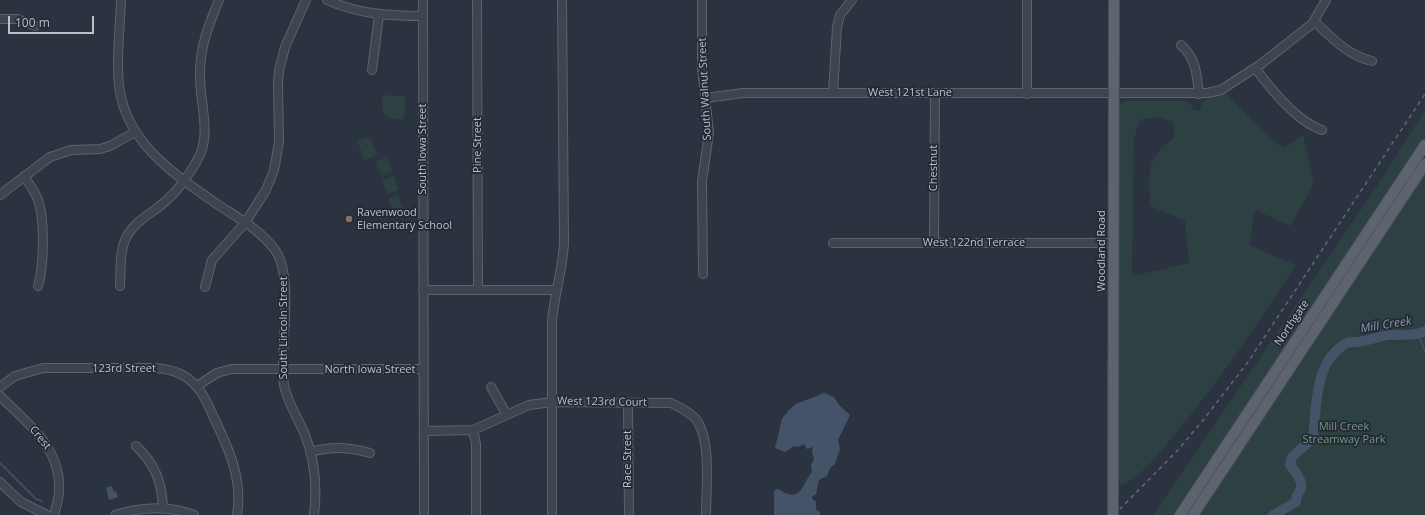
<!DOCTYPE html>
<style>
body{margin:0}
#map{position:relative;width:1425px;height:515px;overflow:hidden;background:#2b3340;font-family:"Open Sans",sans-serif}
canvas{display:block}
.scale{position:absolute;left:8px;top:16px;width:86px;height:18px;box-sizing:border-box;border:2px solid #bbc1ca;border-top:0;padding-left:5px;font-size:12px;line-height:14px;white-space:nowrap;color:#bbc1ca;-webkit-text-stroke:3px #232a35;paint-order:stroke}
</style>
<div id="map">
<canvas width="1425" height="515"></canvas>
<div class="scale">100 m</div>
</div>
<script>
const c = document.querySelector('canvas').getContext('2d');
c.lineJoin = 'round';
function fillPath(path, color) { c.fillStyle = color; c.fill(path, 'evenodd'); }
function strokePath(path, color, width, dash) { c.strokeStyle = color; c.lineWidth = width; c.lineCap = dash ? 'butt' : 'round'; c.setLineDash(dash || []); c.stroke(path); }
function drawText(font, color, halo, rows, align = 'center') {
  c.font = font + ' "Open Sans",sans-serif'; c.lineWidth = 3.5; c.setLineDash([]); c.textBaseline = 'middle'; c.strokeStyle = halo; c.fillStyle = color; for (const [text, x, y, turn = 0] of rows) {
    c.save(); c.translate(x, y); c.rotate((+turn || 0) * Math.PI / 180); c.textAlign = isNaN(turn) ? turn : align; if (halo) c.strokeText(text, 0, 0); c.fillText(text, 0, 0); c.restore();
  }
}
fillPath(new Path2D(`
 M1226,93L1259,128L1283,148L1303,135L1314,184L1290,226L1255,210L1249,245L1296,265C1259,323 1219,381 1175,434C1160,452 1143,476 1122,485L1118,481V108L1120,104L1126,101H1186L1192,106L1193,110L1200,111C1203,95 1211,97 1226,93ZM1156,117L1173,122L1174,138C1144,158 1150,173 1150,206L1185,221L1189,263L1132,276L1134,139L1140,120Z
 M382,95L404,96L406,101L404,119C383,120 381,115 382,95Z
 M1425,110V137L1174,515H1153L1377,186Z
 M371,137L377,155L365,160L357,141Z
 M387,157L392,171L381,176L376,161Z
 M1425,165V515H1193Z
 M394,176L398,190L387,194L382,180Z
 M398,195L403,208L393,211L388,198Z`), '#2d4042');
fillPath(new Path2D(`
 M824,393L834,397L839,405L850,415L838,440L840,449L835,464L830,468L827,476L819,480L816,494L812,497L813,500L816,501V510L820,512V515H774V492L776,489C781,489 783,493 788,494C802,499 805,479 812,472L811,465L814,459L812,452L813,447L807,449L804,444L798,447L794,446L785,452L775,448L782,419L788,411L796,404Z
 M112,486L114,492L116,491L118,497L109,500L106,488Z`), '#445368');
strokePath(new Path2D(`
 M1418,334L1425,351
 M0,463L36,499L42,501`), '#445368', 1.5);
strokePath(new Path2D(`
 M1273,515L1296,502C1296,494 1299,494 1301,488C1303,481 1294,470 1290,465L1292,457L1313,438C1317,404 1314,359 1349,342C1364,344 1375,336 1390,335C1403,334 1413,337 1425,331`), '#445368', 10);
const minor = new Path2D(`
 M121,0C120,28 116,57 119,85C125,141 171,172 214,202C236,217 260,229 275,250C295,277 279,350 284,385C287,402 298,418 305,435C315,460 317,489 314,515
 M327,0C358,14 389,16 423,16
 M423,0L424,515
 M477,0L478,289
 M702,0V68L709,133L702,181L703,274
 M1027,0V94
 M0,19H18L35,26
 M1314,21C1332,38 1347,55 1372,61
 M1181,45C1196,58 1197,75 1199,94
 M1255,68C1271,89 1296,121 1322,130
 M372,70L379,15
 M833,93L837,27L840,15L852,0
 M706,98L743,93H1207L1221,90L1261,64L1312,24L1326,0
 M24,176C29,184 35,191 38,200C45,220 44,266 38,286
 M0,195L50,157L71,150L100,149L110,146L135,132
 M833,243H1114
 M934,243L935,94
 M120,286C121,271 119,253 126,238C135,219 156,212 170,197C180,188 196,165 201,152C210,128 199,98 200,73C200,46 209,24 219,0
 M205,287L212,260L245,223L266,190L274,170L279,142L278,83L279,71L285,47L306,0
 M423,290H556
 M197,386L217,373L231,369H423
 M0,387L15,376L43,368H155C171,369 186,374 196,386C205,395 209,407 214,418C229,449 243,480 237,515
 M491,387L507,415
 M0,396C27,423 62,448 59,491C59,499 56,507 54,515
 M628,403L629,515
 M473,430L476,444V515
 M424,431L473,430L529,405L552,402L671,403C680,407 688,412 695,418C712,438 706,490 706,515
 M136,446C155,464 162,482 163,508
 M310,452C332,446 348,447 370,453
 M0,482L21,502L47,515
 M115,515C141,507 168,505 194,515
 M552,515V322C554,295 563,269 564,242L562,0`);
const major = new Path2D(`
 M1113,515L1114,0
 M1180,515L1425,145
 M1193,515L1425,164`);
strokePath(minor, '#5c636d', 10);
strokePath(major, '#484e59', 12);
strokePath(minor, '#3e4550', 8);
strokePath(major, '#5d6470', 10);
strokePath(new Path2D(`
 M1114,515L1178,450L1204,419L1248,362L1425,94`), '#616976', 1.5, [4, 4]);
for (const [x, y, r, color] of [
 [349,219,4,"#8d6e63"]
]) { const dot = new Path2D(); dot.arc(x, y, r, 0, 2 * Math.PI); c.fillStyle = color; c.fill(dot); strokePath(dot, '#232a35', 1.5); }
drawText('11px', '#bbc1ca', '#232a35', [
 ["South Walnut Street",705,89,-93],
 ["West 121st Lane",910,93],
 ["Pine Street",478,145,-90],
 ["South Iowa Street",423,149,-90],
 ["Chestnut",934,168,-90],
 ["West 122nd Terrace",974,243],
 ["Woodland Road",1102,251,-90],
 ["Northgate",1292,323,-56],
 ["South Lincoln Street",284,328,-90],
 ["123rd Street",124,369],
 ["North Iowa Street",370,370],
 ["West 123rd Court",602,402,1],
 ["Crest",40,438,51],
 ["Race Street",628,459,-90]
]);
drawText('11px', '#bbc1ca', '#232a35', [
 ["Ravenwood",357,213],
 ["Elementary School",357,226]
], 'left');
drawText('11px', '#76987e', '#232a35', [
 ["Mill Creek",1344,427],
 ["Streamway Park",1344,440]
]);
drawText('italic 12px', '#8697ad', '#232a35', [
 ["Mill Creek",1386,325,-9]
]);
</script>
